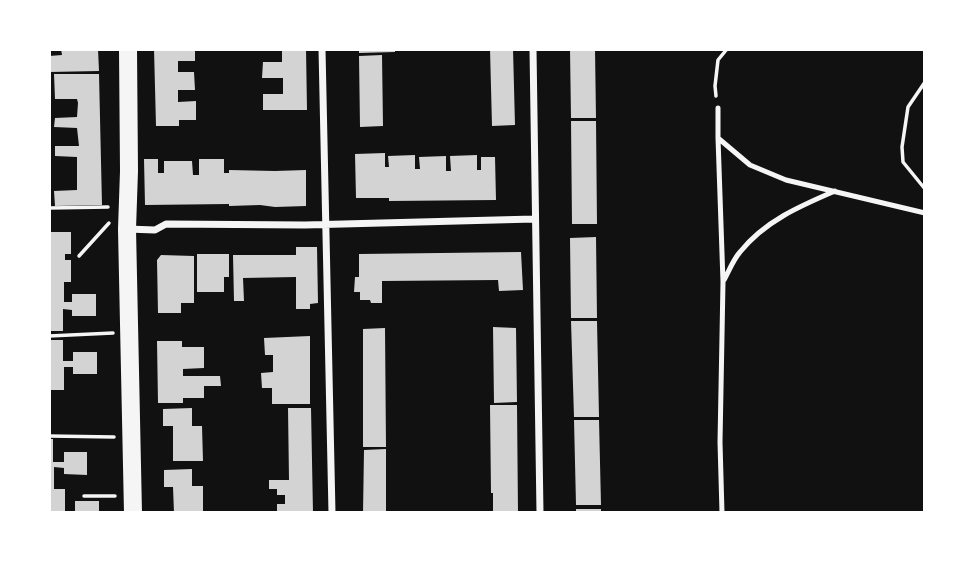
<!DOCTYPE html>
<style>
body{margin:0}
#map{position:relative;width:974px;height:562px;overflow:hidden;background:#111;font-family:Literata,serif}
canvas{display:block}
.frame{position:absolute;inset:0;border:51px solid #fff;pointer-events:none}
</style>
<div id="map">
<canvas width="974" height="562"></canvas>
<div class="frame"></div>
</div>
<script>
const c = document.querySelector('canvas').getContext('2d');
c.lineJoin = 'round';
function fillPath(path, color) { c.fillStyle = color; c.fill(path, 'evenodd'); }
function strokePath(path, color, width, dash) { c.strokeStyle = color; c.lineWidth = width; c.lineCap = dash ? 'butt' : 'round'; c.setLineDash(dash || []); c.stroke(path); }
fillPath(new Path2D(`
 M61,49H98L99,71L49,72V56L62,55Z
 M154,49H195V61H178V72H194L195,90H178V102L196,101V120H179V126H156Z
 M282,49H306L307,110H263V94H283V78H262L263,62H282Z
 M359,49H395V52L359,53Z
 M490,49H513L515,125L492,126Z
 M570,49H595L596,118H571Z
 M382,55L383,126L360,127L359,56Z
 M54,74H99L102,205L55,206L54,191L77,190V157L55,156V146H79L77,128L54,127L55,118L77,117L78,103L77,99H55Z
 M571,121H596L597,224H572Z
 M385,153V167H389L388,156L415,155V169H420L419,157L446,156V171H451L450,156L477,155V170H481V157H495L496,200L389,201V198H356L355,154Z
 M144,159H158V173H164V161H192L193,175H199V159H224V173H229V170L275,171L306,170V206L275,207L260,205L229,206V204L145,205Z
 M49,232H71V254H65V260H71V282H64V302H72V294H96V316H72V310L63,309V331H49Z
 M596,237L597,318H571L570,238Z
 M296,247H317L318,303L310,304V309H296V277L243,278L244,301H234L233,255H296Z
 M521,252L523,290L499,291L498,280L382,281V303H371L370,300H360V292H354L355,277H359V254Z
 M197,254H229V277H224V292H197Z
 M161,255L194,256V303H181V313H158L157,260Z
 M571,321H597L599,417H574Z
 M493,327L516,328L517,402L494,403Z
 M385,328L386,447H363V329Z
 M310,336V404H272V388H262L261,373L273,372V355H265L264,338Z
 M49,340H63V361H73V352H97V374H73V367H64V390H49Z
 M157,341H182V347H204V368L183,369V376H220L221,386H204V398H183V403H158Z
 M490,405H517L518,513H493V493H491Z
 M192,408V426H202L203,461H173V426H163V409Z
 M288,408H311L313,513H277V504H285V495H277V489H269V480H289Z
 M574,420H599L601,505H576Z
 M49,439H53V462H64V452H87V475L64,474V468L54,467V489H65V513H51V511H49Z
 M386,449V513H363L364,450Z
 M192,469V486H203V513H174L173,487H164V470Z
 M75,501H99V513H75Z
 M576,509H601V513H576Z`), '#d3d3d3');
strokePath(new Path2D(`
 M925,82L908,107L902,147L903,162L925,189
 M716,96L715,86L718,60L727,49
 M49,208L108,207
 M79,256L109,223
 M49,336L113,333
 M49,436L114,437
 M84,496H115`), '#f5f5f5', 3.5);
strokePath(new Path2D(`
 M718,108V138L750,165L786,180L925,213
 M718,138L723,282L720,442L722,513
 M724,280C729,271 733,260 740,252C765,221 800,206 835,191`), '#f5f5f5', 5);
strokePath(new Path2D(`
 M322,49L332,513
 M533,49L540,513
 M127,229L155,230L166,224L305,225L534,219`), '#f5f5f5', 7);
strokePath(new Path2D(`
 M128,49L129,171L127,229L133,513`), '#f5f5f5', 18);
</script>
